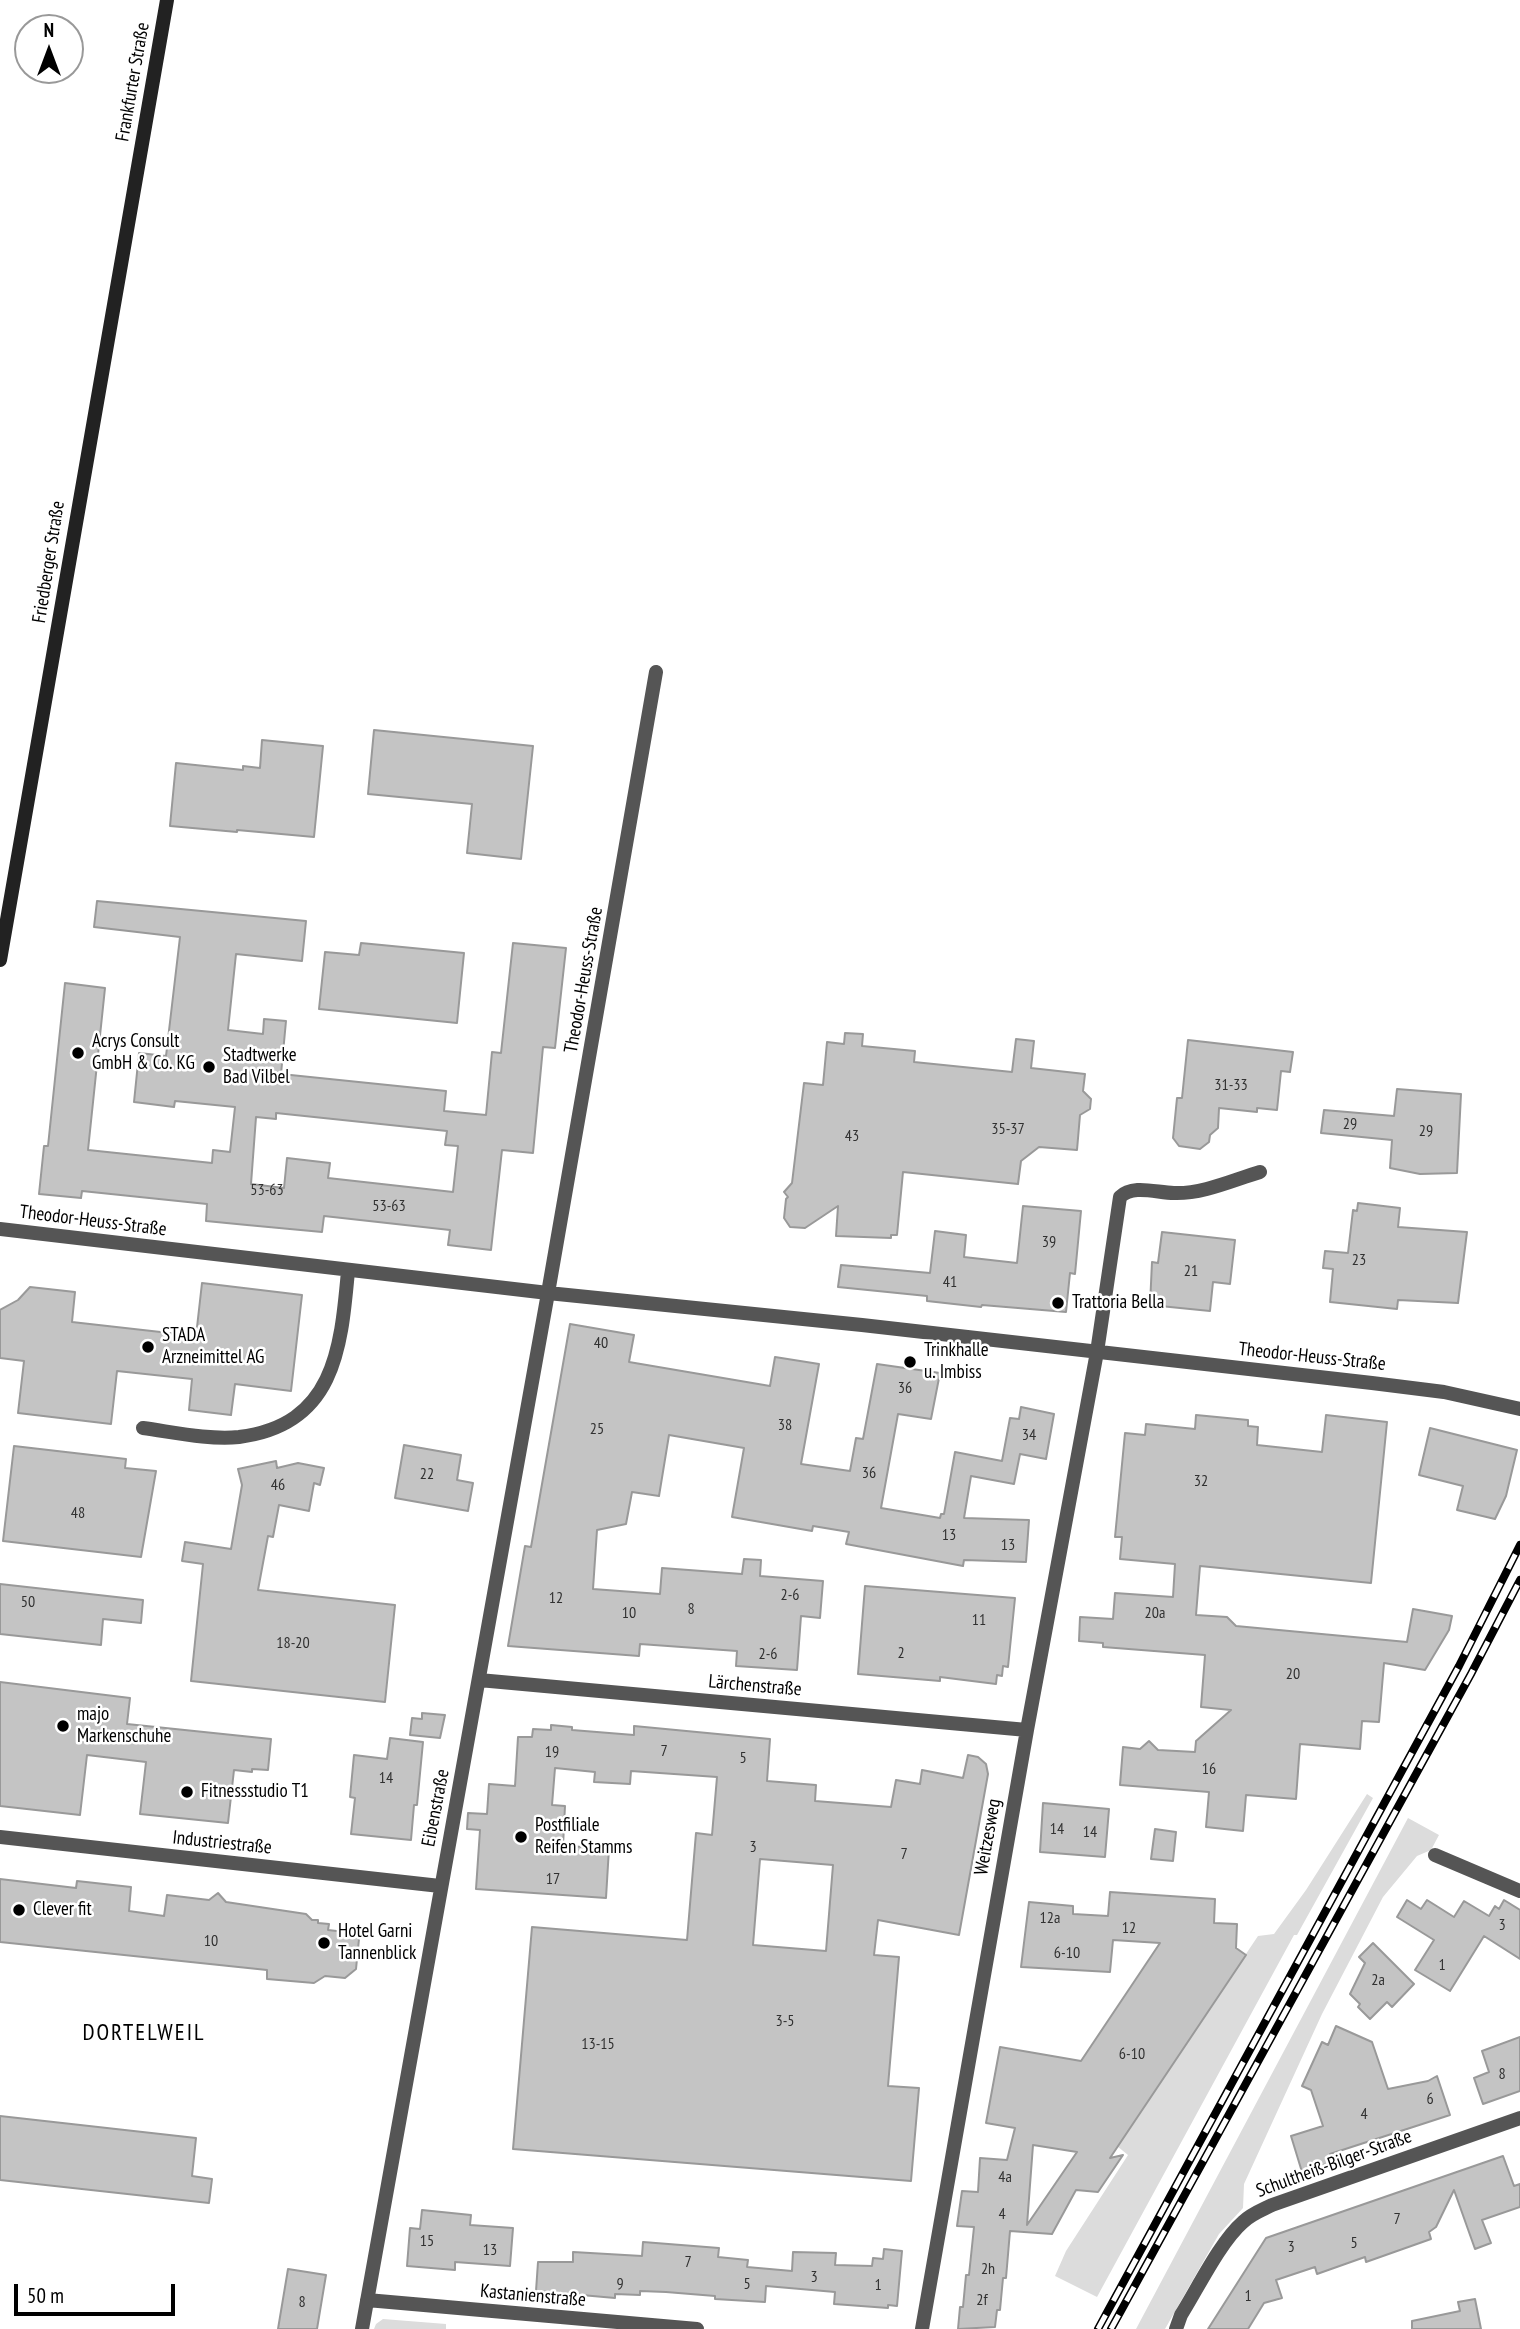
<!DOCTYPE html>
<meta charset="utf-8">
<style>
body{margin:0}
#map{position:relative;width:1520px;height:2329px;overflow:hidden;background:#fff;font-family:"PT Sans Narrow",sans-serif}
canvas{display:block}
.north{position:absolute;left:14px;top:14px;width:70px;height:70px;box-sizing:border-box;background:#fff;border:2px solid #999;border-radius:50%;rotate:0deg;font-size:19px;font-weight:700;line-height:28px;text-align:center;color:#000}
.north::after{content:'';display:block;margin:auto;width:24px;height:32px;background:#000;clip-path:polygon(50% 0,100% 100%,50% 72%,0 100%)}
.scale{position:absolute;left:14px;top:2284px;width:161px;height:32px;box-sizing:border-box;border:4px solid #000;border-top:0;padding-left:9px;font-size:21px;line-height:24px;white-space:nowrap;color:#000;-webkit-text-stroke:5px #fff;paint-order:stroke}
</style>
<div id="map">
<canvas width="1520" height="2329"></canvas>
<div class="north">N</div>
<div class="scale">50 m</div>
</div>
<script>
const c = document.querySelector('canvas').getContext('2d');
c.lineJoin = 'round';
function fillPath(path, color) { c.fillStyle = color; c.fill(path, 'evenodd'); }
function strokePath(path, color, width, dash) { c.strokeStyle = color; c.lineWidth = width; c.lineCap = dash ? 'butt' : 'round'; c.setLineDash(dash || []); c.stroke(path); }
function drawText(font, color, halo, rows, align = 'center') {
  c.font = font + ' "PT Sans Narrow",sans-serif'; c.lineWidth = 5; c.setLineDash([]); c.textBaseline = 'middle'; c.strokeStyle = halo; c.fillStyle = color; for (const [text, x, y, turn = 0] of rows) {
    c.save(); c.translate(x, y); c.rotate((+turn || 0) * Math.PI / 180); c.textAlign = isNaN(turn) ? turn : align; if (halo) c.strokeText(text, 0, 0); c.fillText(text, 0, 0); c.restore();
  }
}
fillPath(new Path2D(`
 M1367,1794L1373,1798L1297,1935H1294L1097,2297L1055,2276L1066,2251L1128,2155L1117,2146L1258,1936L1274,1934L1306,1890Z
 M1408,1818L1439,1835L1431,1850L1417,1856L1383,1897L1322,2014L1244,2184L1243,2208L1219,2234L1165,2329H1136Z
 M383,2319L446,2324V2329H374L376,2324Z`), '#dcdcdc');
const building = new Path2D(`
 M374,730L533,746L521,859L467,853L472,804L368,794Z
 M262,740L323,746L314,837L237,830V832L170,826L176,763L243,770V766L260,768Z
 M97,901L306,921L302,961L236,954L228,1030L263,1034L264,1019L286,1021L281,1074L446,1091L444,1111L486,1115L492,1052L501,1053L513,943L566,948L555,1048L543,1047L533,1153L502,1150L491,1250L448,1245L450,1230L324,1216L322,1232L247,1225L206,1221L207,1204L82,1191L81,1198L39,1194L44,1146H48L65,983L105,988L88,1150L212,1163L213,1150L230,1152L235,1107L175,1101L174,1107L134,1102L139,1053L166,1056L180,937L94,927ZM276,1113L447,1131L445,1145L458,1146L453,1192L328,1178L330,1163L287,1158L284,1188L251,1184L256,1117L276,1119Z
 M361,943L464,953L457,1023L319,1009L325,952L359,955Z
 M845,1033L863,1034L862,1046L915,1051L914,1062L1012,1072L1016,1039L1034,1041L1031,1068L1085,1074L1083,1091L1091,1099L1090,1109L1080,1115L1077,1150L1039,1147L1021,1161L1018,1184L903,1172L897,1235H891V1238L836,1236L838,1206L805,1228L790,1227L784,1218L786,1199L788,1197L784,1192L792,1183L804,1083L823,1085L827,1042L844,1044Z
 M1188,1040L1293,1052L1290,1072L1281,1071L1277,1110L1257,1108V1112L1219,1108L1218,1128L1210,1135L1209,1142L1200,1149L1179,1146L1173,1138L1177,1098H1182Z
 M1397,1089L1461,1094L1457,1173L1420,1174L1390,1168L1392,1140L1321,1133L1324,1110L1394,1116Z
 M1358,1203L1400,1208L1398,1227L1467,1232L1458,1303L1398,1300L1397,1309L1330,1302L1333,1269L1323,1268L1325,1251L1348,1253L1353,1210L1357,1211Z
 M1023,1206L1081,1211L1075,1274L1070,1273L1066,1312L982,1305L981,1307L927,1301V1296L838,1287L841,1265L930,1273L935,1231L966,1235L964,1257L1017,1263Z
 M1162,1232L1235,1240L1230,1284L1213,1282L1210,1311L1150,1305L1152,1262L1158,1263Z
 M202,1283L302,1295L291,1391L235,1384L231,1415L189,1410L192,1379L117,1371L111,1424L18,1413L24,1361L0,1358V1310L18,1300L30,1287L75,1292L72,1322L196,1336Z
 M570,1324L634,1335L629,1362L770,1386L775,1357L819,1364L801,1464L850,1471L856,1438L863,1439L877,1364L940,1373L931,1419L898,1414L881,1508L940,1518L941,1514H944L955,1452L1002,1461L1010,1418L1019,1419L1021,1407L1054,1414L1046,1459L1020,1454L1014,1484L971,1476L964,1518L1029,1520L1026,1562L964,1560L963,1566L846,1544L849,1532L813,1526L812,1531L732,1517L744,1448L669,1435L659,1496L632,1492L626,1524L597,1530L593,1589L660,1594L662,1568L742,1574L744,1559L761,1560L760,1576L823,1581L820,1618L801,1616L797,1670L736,1666L737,1651L640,1644L639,1656L508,1646L525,1546L531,1547Z
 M1196,1415L1248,1420V1426L1258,1427L1257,1445L1322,1452L1326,1415L1387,1422L1371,1583L1200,1566L1196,1615L1227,1617L1236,1626L1407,1642L1413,1609L1452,1616L1449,1630L1425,1670L1384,1663L1379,1722L1362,1721L1360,1749L1300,1744L1296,1799L1246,1795L1243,1831L1206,1827L1209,1792L1120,1785L1123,1747L1140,1749L1149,1741L1158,1750L1195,1752L1196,1741L1231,1710L1201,1707L1205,1655L1103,1647V1643L1079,1641L1080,1617L1113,1619L1115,1593L1173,1597L1175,1564L1120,1559L1122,1537H1115L1125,1433L1145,1435L1146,1424L1195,1429Z
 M1430,1428L1517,1450L1506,1496L1495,1519L1457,1510L1463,1486L1419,1475Z
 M404,1445L461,1455L457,1480L473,1483L468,1511L395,1498Z
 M14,1446L126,1459L125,1468L156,1471L141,1557L3,1541Z
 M276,1461L277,1468L298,1463L324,1468L320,1485L314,1483L309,1511L279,1505L273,1537L268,1536L258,1590L395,1605L385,1702L191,1681L203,1564L182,1561L185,1542L231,1549L242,1485L238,1469Z
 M0,1584L143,1600L141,1623L103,1619L101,1645L0,1634Z
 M865,1586L1015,1598L1008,1667L1003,1666L1002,1676L997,1675L996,1684L940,1677V1681L858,1674Z
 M0,1682L130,1698L127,1724L271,1739L268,1770L252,1769V1772L234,1770L228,1823L140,1814L146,1762L87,1755L80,1815L0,1806Z
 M422,1713L445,1715L440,1738L410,1735L412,1718L422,1719Z
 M551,1725L572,1727V1730L634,1735V1726L770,1739L767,1781L816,1785L815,1801L891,1807L896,1780L920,1784L922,1770L963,1778L968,1755L978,1757L986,1764L988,1774L959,1935L878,1920L874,1955L899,1957L888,2086L919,2088L911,2181L513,2149L532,1927L687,1940L696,1833L712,1835L717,1777L631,1771L630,1784L594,1782L595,1772L555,1768L552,1805L565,1806L563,1846L609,1848L606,1898L476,1889L480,1830L467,1829L468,1813L487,1814L489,1784L515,1786L518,1737H532L533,1729L551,1730ZM760,1859L833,1865L826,1951L753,1945Z
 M390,1738L423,1742L417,1805H414L411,1840L351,1834L355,1798L350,1797L354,1755L387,1759Z
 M1043,1803L1109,1809L1105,1857L1040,1852Z
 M1155,1829L1176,1832L1173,1861L1151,1859Z
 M0,1879L76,1888L77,1881L131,1887L129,1911L164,1916L167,1895L209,1900L218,1893L226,1902L306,1914L312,1920H318V1923L329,1924L328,1930L354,1933L359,1939L356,1969L345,1978L325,1976L314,1983L267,1979V1970L0,1942Z
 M1110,1892L1215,1899L1214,1923L1237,1924L1236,1948L1246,1955L1110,2158L1123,2155L1098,2192L1076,2190L1052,2234L1010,2231L1006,2278H1003L1000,2310H997L995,2327L958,2329L960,2307H963L966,2275H969L974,2227L957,2226L962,2191L978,2192L980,2158L1007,2160L1015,2128L986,2123L1000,2047L1081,2061L1160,1943L1113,1940L1110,1972L1021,1967L1029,1902L1073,1906V1914L1108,1916ZM1033,2145L1077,2152L1027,2225Z
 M1407,1900L1421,1909L1427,1900L1454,1917L1464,1901L1489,1916L1495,1906L1499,1909L1504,1900L1520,1910V1959L1484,1936L1450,1991L1415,1970L1434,1940L1397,1917Z
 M1373,1943L1414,1984L1392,2007L1387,2002L1370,2019L1358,2007L1360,2004L1350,1994L1365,1963L1359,1957Z
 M1336,2026L1372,2042L1388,2089L1428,2081L1437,2076L1450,2115L1330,2154L1333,2162L1302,2172L1291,2136L1323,2126L1311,2090L1302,2086L1322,2042L1328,2045Z
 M1520,2037V2091L1483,2104L1474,2078L1489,2072L1482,2051Z
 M0,2116L196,2138L192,2176L212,2179L209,2203L0,2180Z
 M1503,2156L1514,2186L1520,2184V2207L1482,2220L1491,2243L1475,2249L1454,2190L1436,2227L1429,2232L1431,2239L1366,2262L1365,2257L1317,2274L1315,2267L1276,2280L1282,2298L1264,2303L1248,2329H1208L1266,2238Z
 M422,2210L471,2215L470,2225L513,2228L510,2266L455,2262V2270L407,2266L410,2228L420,2229Z
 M643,2242L719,2248L718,2257L748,2260L747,2267L792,2271L793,2252L836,2253L835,2265L872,2266L873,2258L883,2259L884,2249L902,2251L897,2306L888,2305V2308L834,2304L835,2292L766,2286L765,2302L715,2299V2296L666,2292L640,2291V2295L615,2294V2298L536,2291L538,2262H573V2252L642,2256Z
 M288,2269L326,2275L317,2329H278Z
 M1475,2299L1481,2329H1412V2321L1460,2311L1458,2302Z`);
fillPath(building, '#c4c4c4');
strokePath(building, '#999', 2);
strokePath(new Path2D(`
 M0,1229L548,1293L862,1325L1372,1383L1444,1392L1520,1409
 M143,1428C173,1432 208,1440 239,1437C335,1425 341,1348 348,1271
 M479,1680L1027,1730
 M0,1837L440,1886
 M1435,1855L1520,1891
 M367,2300L697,2329
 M362,2329L548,1293L656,672
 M922,2329L1027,1730L1097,1352L1120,1197C1133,1184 1157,1193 1174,1193C1203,1194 1233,1180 1260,1172
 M1176,2329L1181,2315C1198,2288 1220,2242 1243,2222C1251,2214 1262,2210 1272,2205L1520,2118`), '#555', 14);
strokePath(new Path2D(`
 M0,960L167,0`), '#222', 14);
const rail = new Path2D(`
 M1098,2329L1459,1666L1520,1545
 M1111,2329L1471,1674L1520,1580`);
strokePath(rail, '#000', 8);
strokePath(rail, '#fff', 5, [16]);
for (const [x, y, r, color] of [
 [78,1053,7,"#000"],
 [209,1067,7,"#000"],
 [1058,1303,7,"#000"],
 [148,1347,7,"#000"],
 [910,1362,7,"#000"],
 [63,1726,7,"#000"],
 [187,1792,7,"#000"],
 [521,1837,7,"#000"],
 [19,1910,7,"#000"],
 [324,1943,7,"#000"]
]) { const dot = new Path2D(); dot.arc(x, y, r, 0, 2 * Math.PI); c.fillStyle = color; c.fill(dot); strokePath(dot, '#fff', 2.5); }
drawText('16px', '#313131', null, [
 ["31-33",1231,1085],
 ["29",1350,1124],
 ["35-37",1008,1129],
 ["29",1426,1131],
 ["43",852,1136],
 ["53-63",267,1190],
 ["53-63",389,1206],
 ["39",1049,1242],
 ["23",1359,1260],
 ["21",1191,1271],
 ["41",950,1282],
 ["40",601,1343],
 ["36",905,1388],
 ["38",785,1425],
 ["25",597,1429],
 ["34",1029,1435],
 ["36",869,1473],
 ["22",427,1474],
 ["32",1201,1481],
 ["46",278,1485],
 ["48",78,1513],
 ["13",949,1535],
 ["13",1008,1545],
 ["2-6",790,1595],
 ["12",556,1598],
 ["50",28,1602],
 ["8",691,1609],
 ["10",629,1613],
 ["20a",1155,1613],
 ["11",979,1620],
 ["18-20",293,1643],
 ["2",901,1653],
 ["2-6",768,1654],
 ["20",1293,1674],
 ["7",664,1751],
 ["19",552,1752],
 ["5",743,1758],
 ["16",1209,1769],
 ["14",386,1778],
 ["14",1057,1829],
 ["14",1090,1832],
 ["3",753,1847],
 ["7",904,1854],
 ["17",553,1879],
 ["12a",1050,1918],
 ["3",1502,1925],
 ["12",1129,1928],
 ["10",211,1941],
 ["6-10",1067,1953],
 ["1",1442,1965],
 ["2a",1378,1980],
 ["3-5",785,2021],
 ["13-15",598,2044],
 ["6-10",1132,2054],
 ["8",1502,2074],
 ["6",1430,2099],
 ["4",1364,2114],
 ["4a",1005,2177],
 ["4",1002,2214],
 ["7",1397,2219],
 ["15",427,2241],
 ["5",1354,2243],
 ["3",1291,2247],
 ["13",490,2250],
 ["7",688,2262],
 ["2h",988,2269],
 ["3",814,2277],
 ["9",620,2284],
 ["5",747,2284],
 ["1",878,2285],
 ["1",1248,2296],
 ["2f",982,2300],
 ["8",302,2302]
]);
drawText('19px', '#000', '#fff', [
 ["Frankfurter Straße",133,82,-80],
 ["Friedberger Straße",49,562,-81],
 ["Theodor-Heuss-Straße",584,980,-80],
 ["Theodor-Heuss-Straße",93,1221,7],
 ["Theodor-Heuss-Straße",1312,1357,6],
 ["Lärchenstraße",755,1686,5],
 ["Eibenstraße",436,1808,-79],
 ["Weitzesweg",988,1837,-80],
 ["Industriestraße",222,1843,6],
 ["Schultheiß-Bilger-Straße",1334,2164,-20],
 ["Kastanienstraße",533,2296,5]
]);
drawText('19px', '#000', '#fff', [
 ["Acrys Consult",92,1042],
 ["GmbH & Co. KG",92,1064],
 ["Stadtwerke",223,1056],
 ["Bad Vilbel",223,1078],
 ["Trattoria Bella",1072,1303],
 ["STADA",162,1336],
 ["Arzneimittel AG",162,1358],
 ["Trinkhalle",924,1351],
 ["u. Imbiss",924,1373],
 ["majo",77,1715],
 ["Markenschuhe",77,1737],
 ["Fitnessstudio T1",201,1792],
 ["Postfiliale",535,1826],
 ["Reifen Stamms",535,1848],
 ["Clever fit",33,1910],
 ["Hotel Garni",338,1932],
 ["Tannenblick",338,1954]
], 'left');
c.letterSpacing = '2px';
drawText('23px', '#000', '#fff', [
 ["DORTELWEIL",144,2033]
]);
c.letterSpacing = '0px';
</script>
